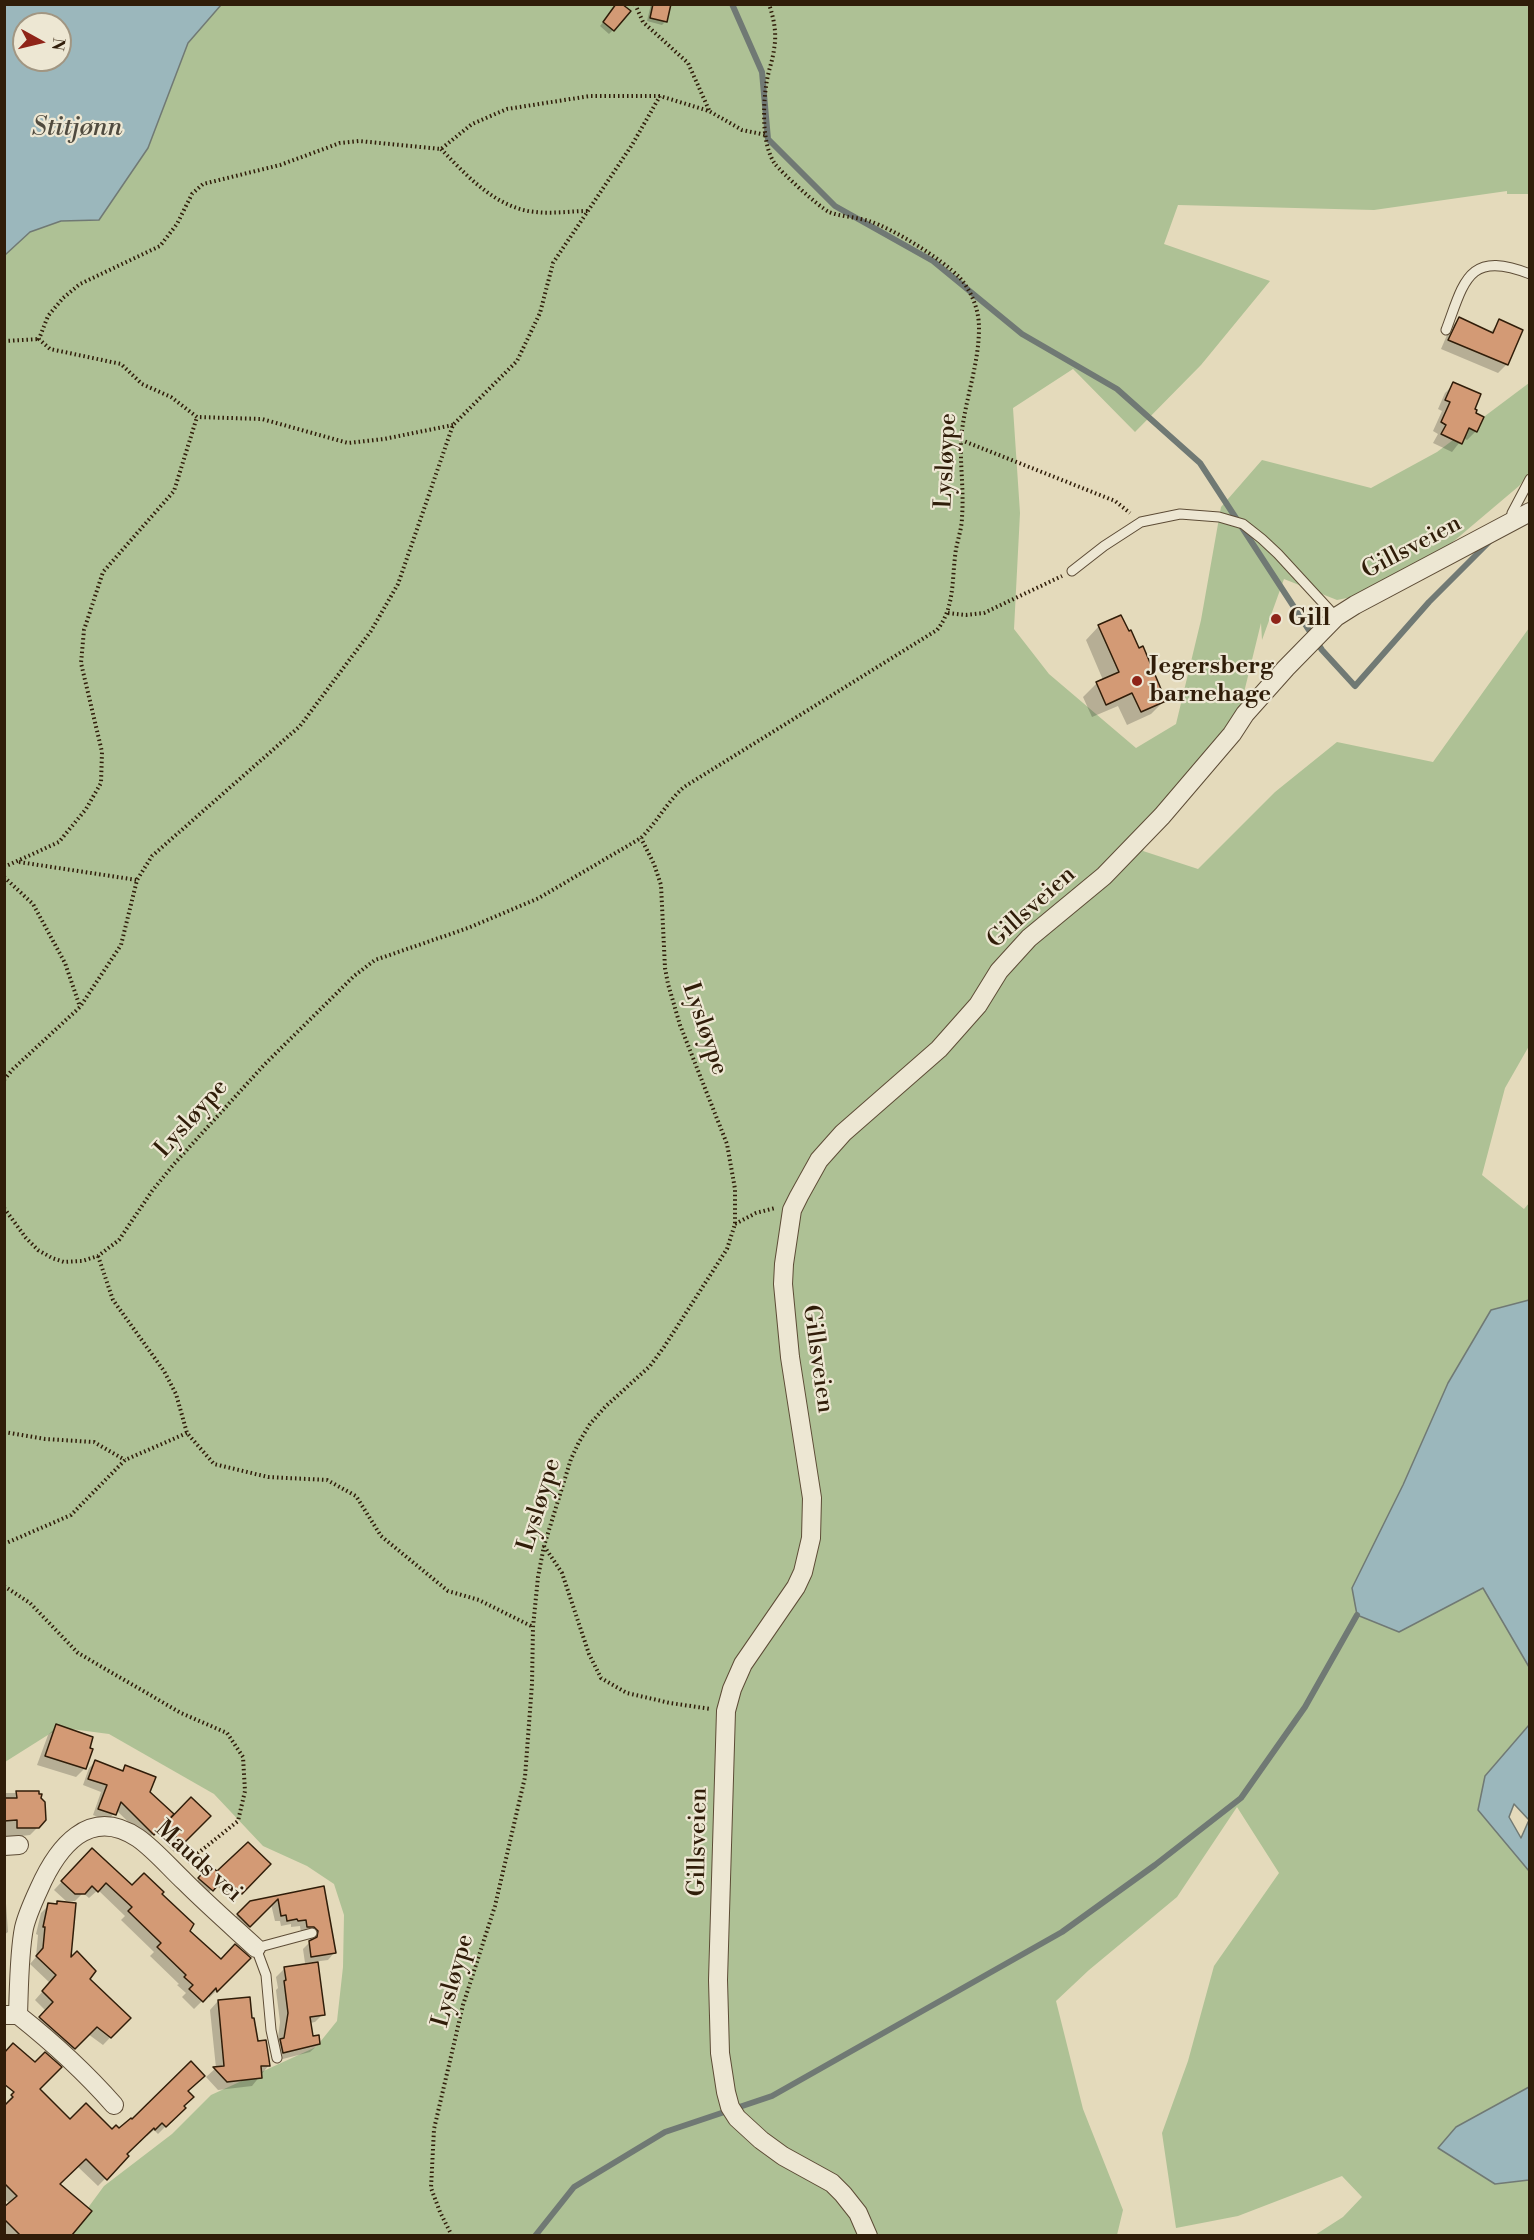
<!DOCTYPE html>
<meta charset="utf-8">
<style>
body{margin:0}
#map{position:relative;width:1534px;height:2240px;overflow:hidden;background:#e4dabb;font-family:"Libre Bodoni",serif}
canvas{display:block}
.frame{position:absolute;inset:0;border:6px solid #301d09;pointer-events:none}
.north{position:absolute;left:12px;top:12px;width:60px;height:60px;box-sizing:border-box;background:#ede7d3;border:2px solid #a19682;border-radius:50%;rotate:98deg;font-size:16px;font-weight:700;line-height:24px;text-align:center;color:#301d09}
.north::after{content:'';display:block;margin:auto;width:21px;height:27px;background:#8f2418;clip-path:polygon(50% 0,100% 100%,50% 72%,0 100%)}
</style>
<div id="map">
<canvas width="1534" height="2240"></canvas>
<div class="frame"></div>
<div class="north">N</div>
</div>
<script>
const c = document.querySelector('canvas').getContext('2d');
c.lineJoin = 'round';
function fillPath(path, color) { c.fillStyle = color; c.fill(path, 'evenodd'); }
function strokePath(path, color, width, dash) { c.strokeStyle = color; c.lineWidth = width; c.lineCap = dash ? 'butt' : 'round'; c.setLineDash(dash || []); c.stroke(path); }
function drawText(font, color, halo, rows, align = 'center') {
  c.font = font + ' "Libre Bodoni",serif'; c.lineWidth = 4.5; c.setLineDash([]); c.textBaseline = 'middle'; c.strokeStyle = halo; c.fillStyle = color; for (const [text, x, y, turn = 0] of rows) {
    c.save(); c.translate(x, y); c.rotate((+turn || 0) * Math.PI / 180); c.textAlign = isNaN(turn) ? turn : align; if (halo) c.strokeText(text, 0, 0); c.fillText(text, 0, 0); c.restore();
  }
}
fillPath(new Path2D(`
 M221,5H1529V194H1507V191L1374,210L1178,205L1164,244L1270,281L1201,365L1135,432L1073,369L1013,408L1020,513L1014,629L1049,674L1136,748L1176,724L1201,620L1221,507L1262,460L1371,488L1437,452L1529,383V474L1519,486L1435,557L1402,587L1337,600L1284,579L1262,640L1261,623L1237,721L1164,801L1143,851L1198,869L1275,792L1337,742L1433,762L1529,628V1046L1505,1088L1482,1175L1524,1209L1529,1203V1300L1491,1310L1448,1383L1403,1485L1399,1632L1483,1587L1529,1667V1725L1485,1776L1529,1871V2087L1456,2127L1495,2184L1529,2180V2235H1315L1343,2217L1362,2197L1342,2176L1238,2216L1176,2228L1162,2133L1188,2061L1214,1966L1279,1873L1237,1807L1177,1897L1089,1970L1056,2001L1083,2109L1123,2210L1117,2235H68L104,2186L172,2134L211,2095L316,2047L337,2021L343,1967L344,1915L334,1884L307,1866L263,1846L214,1794L109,1734L71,1729L51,1733L5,1762L4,255L30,232L61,221L99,220L148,148L188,43Z`), '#aec195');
const water = new Path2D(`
 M5,4L221,5L188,43L148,148L99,220L61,221L30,232L5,255ZM24,24H60V60H24Z
 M1529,1300H1530L1529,1667L1483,1588L1399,1632L1357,1615L1352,1588L1403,1485L1448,1383L1491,1310Z
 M1529,1725V1871L1478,1810L1485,1776ZM1514,1804L1529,1820L1521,1838L1509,1817Z
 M1529,2087V2180L1495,2184L1438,2148L1456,2127Z`);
fillPath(water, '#9bb7bc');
strokePath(water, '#707974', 1.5);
fillPath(new Path2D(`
 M651,4H670L666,21L662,25L647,21Z
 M615,8L613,30L609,34L600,26Z
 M1459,319L1490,333L1500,321L1507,364L1498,373L1441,349L1450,328Z
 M1454,384L1473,410L1476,431L1467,440L1463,438L1452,452L1433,443L1438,434L1433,431L1442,411L1438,409L1445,393Z
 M1099,626L1164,701L1151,714L1127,725L1118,706L1092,717L1083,697L1097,683L1103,680L1086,640Z
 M57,1726L85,1768L76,1777L37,1765L48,1735Z
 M95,1762L121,1771L125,1767L172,1814L147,1840L116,1810L108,1821L93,1815L101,1792L83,1785L89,1768Z
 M4,1793H38L44,1802L38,1827L30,1835L4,1838Z
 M191,1799L209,1816L174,1852L156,1834Z
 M248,1844L269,1864L233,1901L216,1885L204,1897L192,1887L203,1874L217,1873Z
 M84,1858L132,1887L160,1894L188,1931L221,1961L249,1958L209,1998V1994L194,2009L182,1997L186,1993L177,1985L179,1984L150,1956L154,1952L121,1920L125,1916L98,1890L89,1898L83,1893L75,1901H66L54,1890Z
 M4,1875L8,1932L4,1935Z
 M323,1888L334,1953L328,1960L305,1963L303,1949L311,1941V1935L301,1933L300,1926L291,1927V1924L281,1926L280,1921H275L271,1904L243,1933L231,1921L251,1902Z
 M58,1903L69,1961L129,2018L103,2045L88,2034L66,2056L33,2026L46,2011L35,2000L50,1983L30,1964L36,1957L38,1935L36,1934L41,1913L49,1905H55Z
 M285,1968L323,2014L315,2022L310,2023L312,2037L319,2044L310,2052L275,2061L280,2022L276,1990L278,1988L276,1977Z
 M218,2001L250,2020L257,2042L269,2065L252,2086L218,2090L206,2077L216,2068L210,2010Z
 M4,2054L70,2121L112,2131L119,2130L186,2091L182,2106L184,2108L158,2134L154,2130L147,2136L145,2134L125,2154L127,2156L98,2186L77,2166L58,2185L90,2211L72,2236L4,2235V2209L10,2204L4,2199V2105L22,2085L4,2087Z`), '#0003');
strokePath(new Path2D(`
 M732,4L762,72L768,139L835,206L933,261L1022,334L1117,389L1200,463L1322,650L1355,686L1429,602L1490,541
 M535,2236L574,2187L665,2132L772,2096L1062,1932L1155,1865L1241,1798L1305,1707L1357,1615`), '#707974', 6);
const building = new Path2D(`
 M616,4H622L631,11L614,31L603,22Z
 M653,4H671L667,22L650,18Z
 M1459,317L1493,333L1499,319L1523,330L1508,365L1448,340Z
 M1453,382L1481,394L1475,409L1477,410L1476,413L1484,417L1477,432L1469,428L1462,444L1441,434L1446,425L1441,422L1450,402L1445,400Z
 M1121,615L1129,631L1131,630L1139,648L1143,646L1166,701L1141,712L1132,693L1106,705L1096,682L1119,672L1098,625Z
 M56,1724L93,1737L90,1748L93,1749L86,1769L45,1756Z
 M95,1760L123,1771L125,1765L156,1777L150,1792L174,1814L154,1835L121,1802L116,1815L98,1809L107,1785L88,1779Z
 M16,1791H39V1794H42L41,1798L45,1802L46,1820L39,1828H17V1820L4,1821V1798H17Z
 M191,1797L211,1816L183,1844L164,1825Z
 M248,1842L271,1864L242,1894L224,1878L213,1891L198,1878L210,1865L219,1873L217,1871Z
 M92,1848L132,1885L144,1873L164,1892L162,1894L194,1924L190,1931L221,1959L235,1944L251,1958L217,1992L216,1988L203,2002L189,1989L193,1985L184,1977L186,1975L157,1947L161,1943L128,1911L132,1907L106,1883L98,1892L92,1886L85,1894H75L61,1881Z
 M324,1886L336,1953L311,1957L309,1941L317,1937L318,1931L314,1927H307L306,1920L298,1921L297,1919L287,1921L286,1915L281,1916L278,1899L250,1927L237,1914L250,1901Z
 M57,1901L76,1903L71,1957L77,1951L96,1971L90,1979L131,2018L111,2038L97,2027L75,2049L39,2017L53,2002L42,1991L56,1975L36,1956L43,1948L45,1927H43L48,1903L57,1904Z
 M318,1962L325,2015L310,2017L313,2036L319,2035L320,2044L283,2053L280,2039L284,2038L288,2013L284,1981L286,1980L284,1967Z
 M250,1997L252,2018H254L258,2041L266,2040L270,2066H261L262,2078L227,2082L213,2067L224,2066L218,2000Z
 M13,2043L35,2062L45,2052L62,2067L40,2089L70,2119L86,2103L112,2129L116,2125L119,2128L131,2118L132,2119L191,2061L205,2076L188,2091L194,2097L184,2106L186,2108L166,2127L162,2123L155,2130L154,2128L127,2154L129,2156L107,2180L86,2159L60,2184L92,2211L72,2235H20L4,2219V2207L17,2196L4,2183V2106L13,2097L11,2095L14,2092L4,2084V2053Z`);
fillPath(building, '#d39a75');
strokePath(building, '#301d09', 1.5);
const service = new Path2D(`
 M1446,330C1464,282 1468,249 1530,274
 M1511,521L1512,513L1530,479
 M1072,571L1104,546L1141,522L1180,514L1219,517L1243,524L1262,539L1278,554L1336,617
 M277,2058L271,2030L266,1975L256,1948L312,1933`);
const minor = new Path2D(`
 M4,1846L19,1845
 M4,2015H18C52,2042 85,2072 114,2105
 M18,2015C19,1989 19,1953 24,1928C27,1915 33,1902 39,1889C57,1848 89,1805 138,1838C155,1850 170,1868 185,1882C208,1905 232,1926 256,1948
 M868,2236L858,2213L843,2194L832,2183L783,2156L761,2140L737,2118L730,2107L726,2092L720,2053L718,1980L726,1711L732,1689L743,1664L796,1587L803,1572L811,1538L812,1498L790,1357L783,1284L784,1264L792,1210L799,1196L819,1160L843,1133L939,1049L978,1005L999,971L1029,938L1104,876L1162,816L1232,734L1245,714L1286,668L1336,617L1355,605L1530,512`);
strokePath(service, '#5d4c36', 11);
strokePath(minor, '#5d4c36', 20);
strokePath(new Path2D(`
 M635,4L643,22L688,63L709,110
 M441,149C467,176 497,209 536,212C553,214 571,211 588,211
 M4,341L39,339
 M453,425L384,439L348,443L262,419L197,417L171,397L142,384L121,364L50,349L39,339L48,316L63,298L80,284L160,246L177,224L192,194L203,184L280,165L340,143L359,141L441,149L472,124L507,109L590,96H660L709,111L742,130L766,135
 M961,440L1115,501L1130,513
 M948,613L966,615L984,613L1062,576
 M19,862L137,880
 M4,867L59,842L86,809L101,783L102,752L81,663L84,630L103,572L174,491L197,417
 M4,877L33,904L65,963L80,1007
 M4,1080L13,1069L80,1007L121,945L137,880L152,856L300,726L371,631L398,584L453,425L517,361L540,313L553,263L632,145L660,96
 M4,1208L26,1238L38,1250L52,1258L64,1262L82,1261L98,1256L119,1240L152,1191L174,1164L264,1065L354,976L375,960L468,928L539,898L641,838C657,822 667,802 684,787L937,630C954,609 952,582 955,557C956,543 962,530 962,517C964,491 960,465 961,440C964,402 979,366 979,328C979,310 972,292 960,278C942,259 894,229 869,221C856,217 842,217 829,212C819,207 782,173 775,164C761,144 763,103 767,80C769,69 773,59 774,49C777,34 774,19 769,4
 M735,1224L756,1213L775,1208
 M98,1256L113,1300L164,1371L176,1394L187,1433L214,1464L268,1477L327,1480L356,1496L381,1536L448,1591L479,1600L533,1627
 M4,1432L45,1439L94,1442L125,1460
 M4,1544L71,1515L125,1460L187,1433
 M544,1546L562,1573L589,1654L601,1678L627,1693L670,1703L711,1709
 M4,1586L30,1603L78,1653L181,1713L227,1733L243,1757L245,1791L238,1821L187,1862
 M452,2236L440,2212L431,2188L434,2129L463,2005L495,1906L525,1777L532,1684L533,1627L538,1577L544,1546L571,1459L579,1442L590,1424L605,1407L650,1366L664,1347L727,1249L735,1224V1189L727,1144L680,1025L668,984L665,968L661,885L654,864L641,838`), '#301d09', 4, [1.5, 3]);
strokePath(service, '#ede7d3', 9);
strokePath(minor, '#ede7d3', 18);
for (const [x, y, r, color] of [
 [1276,619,6,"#8f2418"],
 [1137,681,6,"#8f2418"]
]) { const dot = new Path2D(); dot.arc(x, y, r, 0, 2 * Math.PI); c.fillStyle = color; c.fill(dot); strokePath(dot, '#ede7d3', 2); }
drawText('24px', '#301d09', '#ede7d3', [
 ["Lysløype",947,461,-87],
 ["Gillsveien",1412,548,-28],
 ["Gillsveien",1032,908,-42],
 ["Lysløype",704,1029,71],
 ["Lysløype",192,1119,-48],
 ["Gillsveien",817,1359,82],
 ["Lysløype",540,1505,-73],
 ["Gillsveien",699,1842,-89],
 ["Mauds vei",198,1862,42],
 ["Lysløype",454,1981,-74]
]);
drawText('bold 24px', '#301d09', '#ede7d3', [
 ["Gill",1288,619],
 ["Jegersberg",1149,667],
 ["barnehage",1149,695]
], 'left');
drawText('italic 26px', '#504b3f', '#ede7d3', [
 ["Stitjønn",77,129]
]);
</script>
